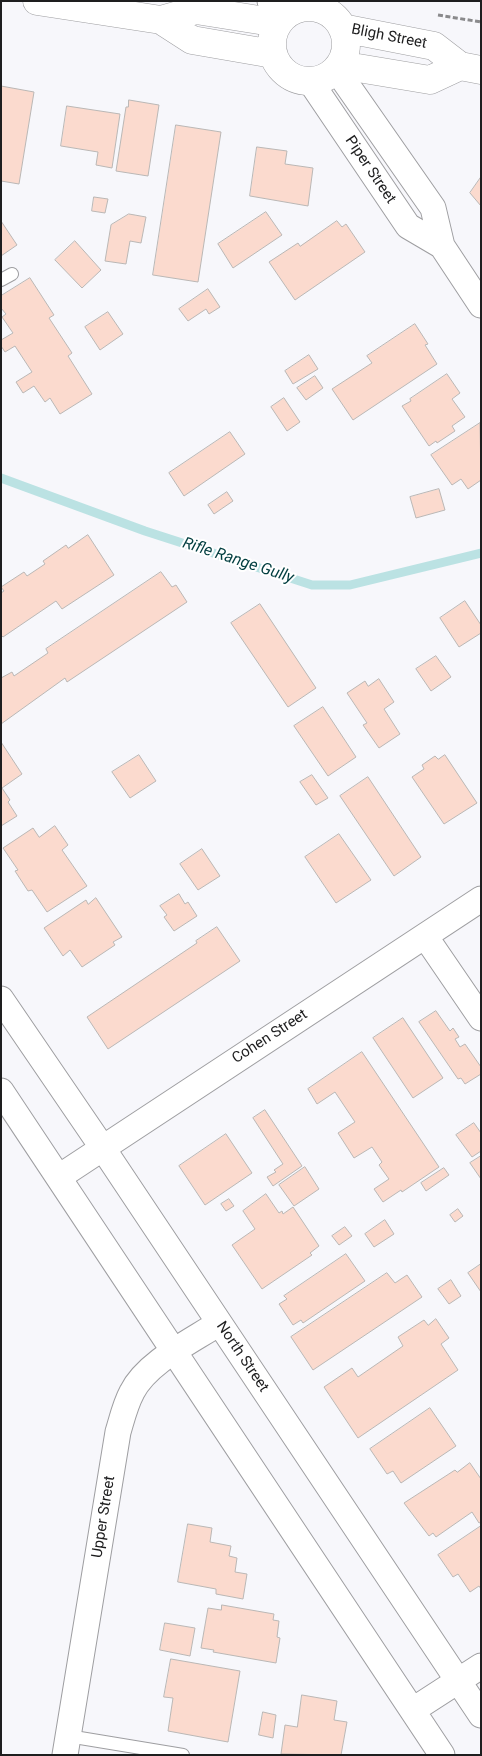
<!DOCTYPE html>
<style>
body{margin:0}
#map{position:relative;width:482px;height:1756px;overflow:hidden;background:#f7f7fb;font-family:Roboto,sans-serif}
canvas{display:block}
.frame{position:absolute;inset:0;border:2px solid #1e1e1f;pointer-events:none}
</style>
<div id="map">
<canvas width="482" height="1756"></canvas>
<div class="frame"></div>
</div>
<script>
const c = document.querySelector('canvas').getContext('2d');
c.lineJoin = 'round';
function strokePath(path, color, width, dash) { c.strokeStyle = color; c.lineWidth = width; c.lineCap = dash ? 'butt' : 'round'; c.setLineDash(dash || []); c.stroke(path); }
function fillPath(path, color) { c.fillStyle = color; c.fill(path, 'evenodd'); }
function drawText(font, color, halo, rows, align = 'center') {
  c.font = font + ' Roboto,sans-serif'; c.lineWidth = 4; c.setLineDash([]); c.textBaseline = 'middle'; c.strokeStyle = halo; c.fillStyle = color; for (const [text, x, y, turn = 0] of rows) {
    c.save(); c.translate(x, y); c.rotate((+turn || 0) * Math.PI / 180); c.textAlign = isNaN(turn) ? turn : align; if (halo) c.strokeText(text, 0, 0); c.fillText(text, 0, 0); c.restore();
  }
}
strokePath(new Path2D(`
 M1,478L145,531L312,585H350L481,553`), '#bbe2e3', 9);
const building = new Path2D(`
 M1,86L34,92L19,184L1,181Z
 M129,100L159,105L148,176L116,171L126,107H128Z
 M67,106L120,114L112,168L96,165L98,152L61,146Z
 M176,125L221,132L198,282L153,275Z
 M257,147L287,151L285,164L313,168L308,206L250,196Z
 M481,177V206L470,193Z
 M94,197L108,199L105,213L92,211Z
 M266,212L282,235L233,268L218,244Z
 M129,214L146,217L141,243L130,241L126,264L105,261L111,225Z
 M1,221L17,245L1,256Z
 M337,221L342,227L346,224L365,252L295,300L269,262L298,243L300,246Z
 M75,241L101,270L82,288L55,260Z
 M30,278L54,315L49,318L72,353L68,356L92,394L60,414L50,398L45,402L34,386L23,393L16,382L32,372L15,346L5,352L1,346V340L13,333L2,317L6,314L1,308V296Z
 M208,289L220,307L209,314L206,309L188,321L179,309Z
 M108,312L123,334L100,350L85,327Z
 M415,324L428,344L425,345L437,364L353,420L332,389L372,363L367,356Z
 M309,355L318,369L293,384L285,371Z
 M447,374L460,393L452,399L465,417L452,426L455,431L437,443L436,441L429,446L402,406L411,401L410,399Z
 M315,376L323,388L306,400L297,388Z
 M284,398L300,422L287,431L271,407Z
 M480,423L481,480L468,489L461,479L452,485L431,455Z
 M230,432L245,454L184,496L169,473Z
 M439,489L445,510L416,518L410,497Z
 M227,492L233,501L214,514L208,505Z
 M88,535L114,575L62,609L56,601L3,637L1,635V593L4,591L1,587L24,572L27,576L45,564L43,561L66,545L68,548Z
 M161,572L172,587L176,585L187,602L67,682L65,678L1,724V678L12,672L14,676L48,653L46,649Z
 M465,601L481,625V633L459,647L440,618Z
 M260,604L316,688L288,707L231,623Z
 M436,656L451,677L431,691L416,669Z
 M379,679L394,702L384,709L400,734L379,748L363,725L367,723L347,693L365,681L368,686Z
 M323,707L356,757L328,776L294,726Z
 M1,742L22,774L2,788L10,800L8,802L17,816L1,826Z
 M139,755L156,781L130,798L112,772Z
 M445,755L477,803L444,824L412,777L424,769L422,765L435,756L438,759Z
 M312,775L328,798L316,805L300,782Z
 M368,777L421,857L394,876L340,796Z
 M55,826L68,845L62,850L87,886L47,912L32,890L28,891L15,871L18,870L3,848L33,828L39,837Z
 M339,834L371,880L336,903L305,857Z
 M202,849L220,876L198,890L180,864Z
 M179,894L185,904L188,902L197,916L174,931L164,917L167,915L160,906Z
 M96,898L122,937L113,942L115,945L82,967L70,950L63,956L44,928L86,900L88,904Z
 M217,927L240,961L108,1049L87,1017L197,943L196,941Z
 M436,1011L450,1031L453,1028L459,1037L455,1039L460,1047L465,1044L481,1067V1074L465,1084L461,1078L458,1079L419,1022Z
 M403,1018L443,1078L413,1098L373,1038Z
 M362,1052L439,1167L402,1192L401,1190L383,1202L374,1189L389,1179L379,1165L382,1162L372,1147L354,1158L338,1133L355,1122L335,1092L317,1104L308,1089Z
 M265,1110L302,1166L273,1186L267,1177L276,1172L274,1170L283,1164L253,1118Z
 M474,1123L481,1133V1151L472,1157L456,1135Z
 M226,1134L252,1173L205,1205L179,1166Z
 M481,1156V1179L470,1163Z
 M305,1167L319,1189L294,1206L279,1185Z
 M444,1168L449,1175L426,1191L421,1183Z
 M266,1194L279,1213L282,1211L283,1214L293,1207L319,1246L310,1253L312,1255L262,1289L232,1245L255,1229L243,1211Z
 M229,1199L234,1206L226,1211L221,1204Z
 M458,1209L463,1216L455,1222L450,1215Z
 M385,1220L394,1234L374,1247L365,1234Z
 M345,1227L352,1236L339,1245L332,1236Z
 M346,1254L365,1281L303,1323L301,1320L293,1325L279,1304L287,1299L284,1296Z
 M481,1264V1292L468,1273Z
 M387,1273L395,1283L407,1275L422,1297L313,1370L291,1337Z
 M451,1280L461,1296L449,1304L438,1289Z
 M436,1319L449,1338L441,1344L458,1370L358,1438L324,1387L352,1368L358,1377L403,1346L398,1337L424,1320L428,1325Z
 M430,1408L456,1446L401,1483L393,1471L387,1474L370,1449Z
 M470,1463L481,1479V1522L479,1523L472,1512L436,1537L433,1533L429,1536L404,1503L455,1470L457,1472Z
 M188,1524L212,1528L210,1542L231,1546L229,1556L237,1558L235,1572L247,1574L243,1599L216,1594V1589L178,1582Z
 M481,1526V1589L479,1586L470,1592L458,1574L453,1577L438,1555Z
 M222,1605L274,1614L273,1620L279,1621L277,1637L280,1638L276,1663L213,1652L214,1650L201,1648L208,1608L221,1610Z
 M165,1623L195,1628L190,1656L160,1650Z
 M171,1659L240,1671L228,1742L168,1731L173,1698L164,1697Z
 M302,1695L337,1701L334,1720L347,1722L341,1755L281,1754L285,1725L297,1727Z
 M263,1712L276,1715L273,1738L259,1735Z`);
fillPath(building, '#fbdace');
strokePath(building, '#bab7b5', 1);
const service = new Path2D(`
 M1,280L12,274
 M68,1736L183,1755`);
const minor = new Path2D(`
 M270,1L282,18
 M303,1L307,7
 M336,69L433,208L442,246L481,305
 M310,81L408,226L442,246
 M425,936L481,1018
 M1,999L102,1147L481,1715
 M1,1091L442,1755
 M59,1177L481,899
 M413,1710L481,1666
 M65,1755L118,1432C122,1419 125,1405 132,1392C147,1362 192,1341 219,1323`);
const tertiary = new Path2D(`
 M37,1L161,20L196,10L278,23
 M272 44a37 37 0 1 1 74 0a37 37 0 1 1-74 0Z
 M161,20L192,40L273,54
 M342,28L434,46L460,66L481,70
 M340,65L430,80L460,66`);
strokePath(service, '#9e9ea1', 14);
strokePath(minor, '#9e9ea1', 27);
strokePath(tertiary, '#9e9ea1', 29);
strokePath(new Path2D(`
 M438,15L481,22`), '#8a8a8c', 3, [5, 2.5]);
strokePath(service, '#fff', 12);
strokePath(minor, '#fff', 25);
strokePath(tertiary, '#fff', 28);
drawText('15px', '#1e1e1f', '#fff', [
 ["Bligh Street",389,37,11],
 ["Piper Street",370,170,56],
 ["Cohen Street",270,1037,-33],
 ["North Street",242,1357,56],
 ["Upper Street",104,1517,-81]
]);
drawText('italic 16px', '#003d3f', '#fff', [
 ["Rifle Range Gully",238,561,18]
]);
</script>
